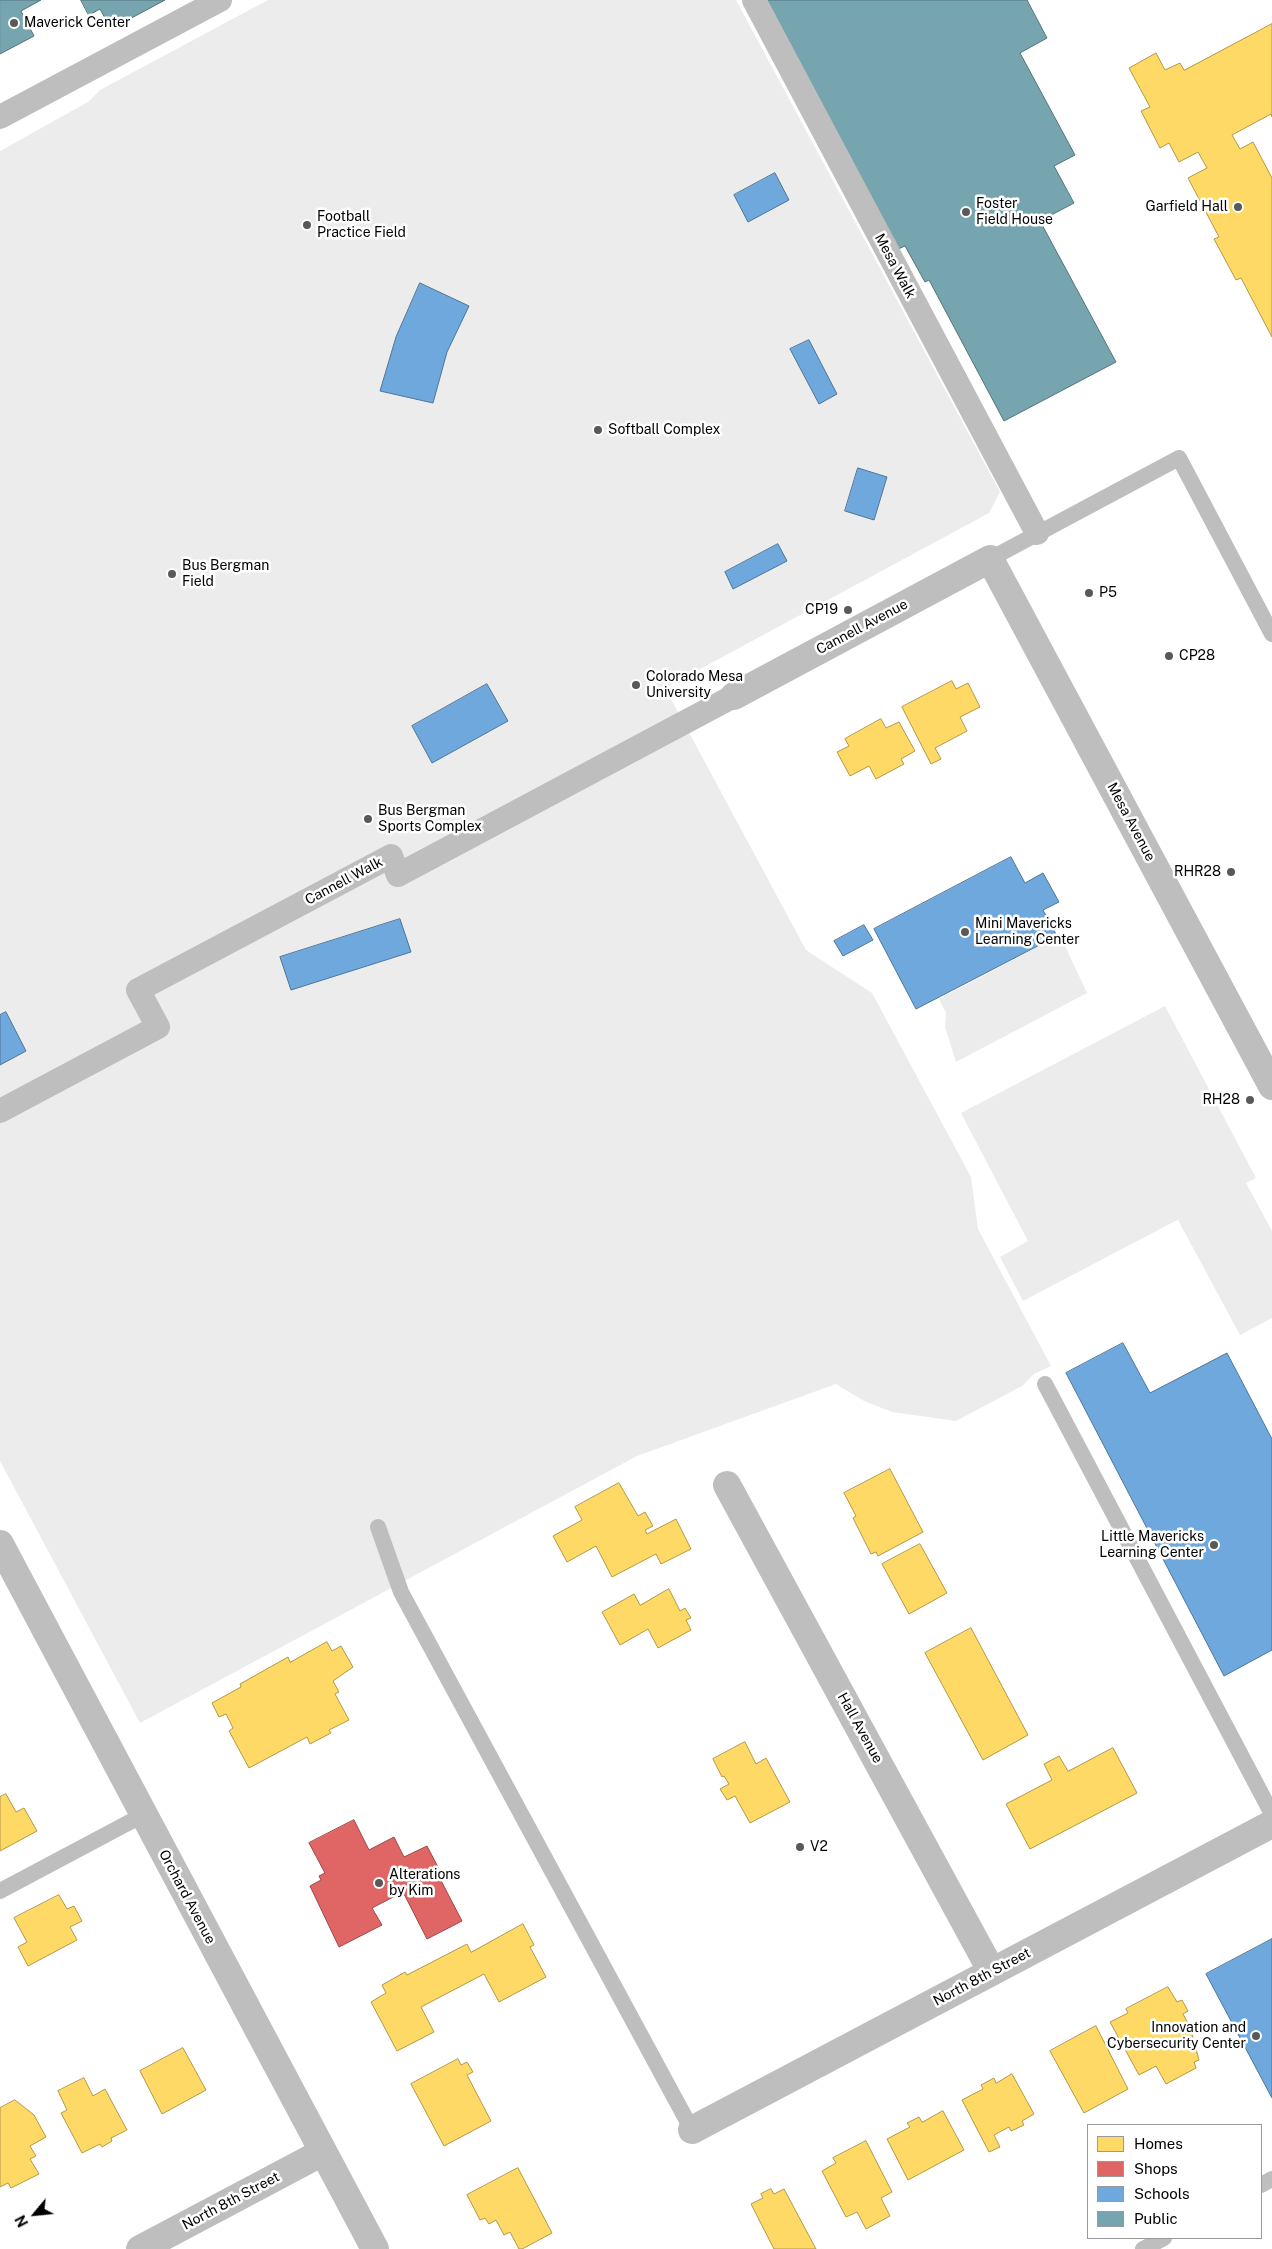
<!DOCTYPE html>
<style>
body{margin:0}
#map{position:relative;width:1272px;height:2249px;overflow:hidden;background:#fff;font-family:"Public Sans",sans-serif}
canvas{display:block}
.legend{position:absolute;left:1087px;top:2124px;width:175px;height:115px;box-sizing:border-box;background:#fff;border:1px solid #999;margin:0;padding:6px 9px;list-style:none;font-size:15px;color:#000}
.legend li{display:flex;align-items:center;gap:10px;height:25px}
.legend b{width:25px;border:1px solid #999}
.north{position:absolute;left:10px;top:2189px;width:50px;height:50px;-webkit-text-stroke:4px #fff;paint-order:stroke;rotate:242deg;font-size:14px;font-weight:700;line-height:20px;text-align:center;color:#000}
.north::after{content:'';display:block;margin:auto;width:18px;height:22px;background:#000;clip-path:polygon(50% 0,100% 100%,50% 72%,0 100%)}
</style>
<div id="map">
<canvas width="1272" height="2249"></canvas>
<ul class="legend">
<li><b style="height:14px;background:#ffd966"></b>Homes</li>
<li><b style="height:14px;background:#e06666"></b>Shops</li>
<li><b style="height:14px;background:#6fa8dc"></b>Schools</li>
<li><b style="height:14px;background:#76a5af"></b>Public</li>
</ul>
<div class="north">N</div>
</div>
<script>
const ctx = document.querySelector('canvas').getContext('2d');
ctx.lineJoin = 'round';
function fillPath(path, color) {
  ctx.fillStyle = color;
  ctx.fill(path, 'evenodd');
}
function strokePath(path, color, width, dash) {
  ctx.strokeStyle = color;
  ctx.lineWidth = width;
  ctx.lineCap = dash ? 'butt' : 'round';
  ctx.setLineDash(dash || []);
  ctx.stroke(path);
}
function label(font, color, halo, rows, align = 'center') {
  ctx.font = font + ' "Public Sans",sans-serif';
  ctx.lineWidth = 5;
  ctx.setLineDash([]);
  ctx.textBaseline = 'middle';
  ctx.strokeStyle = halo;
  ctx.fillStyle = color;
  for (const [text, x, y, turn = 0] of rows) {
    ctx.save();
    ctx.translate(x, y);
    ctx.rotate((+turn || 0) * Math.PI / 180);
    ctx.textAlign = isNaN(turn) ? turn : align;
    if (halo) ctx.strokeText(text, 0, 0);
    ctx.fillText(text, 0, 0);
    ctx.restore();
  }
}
fillPath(new Path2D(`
 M 268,0 L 736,0 L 1000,492 L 989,513 L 665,688 L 806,950 L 872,993 L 971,1177 L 978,1229 L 1051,1366 L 1034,1374 L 1022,1386 L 956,1421 L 892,1412 L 864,1401 L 836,1384 L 637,1456 L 140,1723 L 0,1461 L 0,151 L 88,102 L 100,90 Z
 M 1060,935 L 1087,993 L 956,1062 L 945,1027 L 946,1013 L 939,999 Z
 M 1165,1006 L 1256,1178 L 1246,1183 L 1272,1231 L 1272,1318 L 1240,1335 L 1178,1220 L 1183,1217 L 1023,1301 L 1000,1257 L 1028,1241 L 961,1113 Z`), '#ececec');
const homes = new Path2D(`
 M 1272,24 L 1272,117 L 1271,114 L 1232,135 L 1240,149 L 1253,142 L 1272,178 L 1272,337 L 1241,278 L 1236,280 L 1214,239 L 1219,237 L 1188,178 L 1207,168 L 1198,152 L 1179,162 L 1169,143 L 1160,148 L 1141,111 L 1150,107 L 1129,68 L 1156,53 L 1165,70 L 1180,63 L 1184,70 Z
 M 952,681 L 956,689 L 968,683 L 980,707 L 960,717 L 967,731 L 935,748 L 941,759 L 931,764 L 902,707 Z
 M 881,719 L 886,728 L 899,722 L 915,751 L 901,759 L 904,764 L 876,779 L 869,766 L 850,776 L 837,752 L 849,746 L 845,739 Z
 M 890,1469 L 923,1532 L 878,1556 L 876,1552 L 871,1554 L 853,1518 L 856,1516 L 844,1493 Z
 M 619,1483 L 638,1516 L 645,1512 L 653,1526 L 645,1530 L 647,1534 L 676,1519 L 691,1549 L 661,1564 L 656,1554 L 612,1577 L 596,1546 L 567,1562 L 553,1536 L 582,1520 L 575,1507 Z
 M 920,1544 L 947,1593 L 909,1614 L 882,1564 Z
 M 669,1589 L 680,1611 L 685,1608 L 691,1618 L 686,1620 L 691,1630 L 658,1648 L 648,1629 L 620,1645 L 602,1612 L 634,1594 L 640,1605 Z
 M 971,1628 L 1028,1735 L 983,1760 L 925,1653 Z
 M 327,1642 L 332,1651 L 341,1646 L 353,1667 L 333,1681 L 339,1692 L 335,1694 L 349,1720 L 329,1730 L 331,1733 L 310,1744 L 307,1737 L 249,1768 L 229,1731 L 233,1728 L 226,1714 L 219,1717 L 212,1703 L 241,1687 L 240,1684 L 288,1657 L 290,1662 Z
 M 745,1742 L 756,1764 L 766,1758 L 790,1802 L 750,1823 L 735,1796 L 727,1800 L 720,1789 L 729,1784 L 724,1776 L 722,1777 L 713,1759 Z
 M 1113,1748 L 1137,1793 L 1030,1849 L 1006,1804 L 1052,1780 L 1044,1764 L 1059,1756 L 1068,1771 Z
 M 6,1794 L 16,1812 L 24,1808 L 37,1831 L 0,1851 L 0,1797 Z
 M 59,1895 L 67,1909 L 74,1906 L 82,1921 L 70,1927 L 77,1940 L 28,1966 L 18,1947 L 27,1942 L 14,1918 Z
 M 523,1924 L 534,1945 L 530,1947 L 546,1977 L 499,2002 L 484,1974 L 421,2007 L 434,2032 L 397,2051 L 371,2002 L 386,1993 L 382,1985 L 405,1972 L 407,1975 L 467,1944 L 471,1952 Z
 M 1168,1987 L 1177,2002 L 1182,2000 L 1188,2011 L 1183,2014 L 1190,2027 L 1199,2060 L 1194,2062 L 1196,2068 L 1166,2084 L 1156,2066 L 1139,2075 L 1110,2022 L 1128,2013 L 1126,2009 Z
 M 1096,2026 L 1128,2089 L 1084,2113 L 1050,2051 Z
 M 183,2048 L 206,2090 L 162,2114 L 140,2071 Z
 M 458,2059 L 461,2065 L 467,2062 L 473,2072 L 467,2075 L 491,2121 L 444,2146 L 411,2084 Z
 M 1012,2074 L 1034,2114 L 1022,2121 L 1024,2125 L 1011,2131 L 1009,2127 L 994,2135 L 1000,2147 L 989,2152 L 962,2100 L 983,2089 L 981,2085 L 994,2078 L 996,2083 Z
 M 84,2078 L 93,2096 L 105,2089 L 127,2130 L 111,2138 L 112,2141 L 102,2147 L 100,2144 L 82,2153 L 61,2113 L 67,2110 L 58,2091 Z
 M 15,2100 L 34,2115 L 46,2137 L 30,2146 L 36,2156 L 30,2159 L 39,2174 L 11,2188 L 8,2183 L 0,2187 L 0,2108 Z
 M 943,2111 L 964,2150 L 908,2180 L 887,2139 L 910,2127 L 907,2123 L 919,2117 L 922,2122 Z
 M 866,2141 L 892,2192 L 881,2198 L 890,2216 L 866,2229 L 857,2212 L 846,2217 L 822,2171 L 836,2163 L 833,2158 Z
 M 518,2168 L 552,2233 L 522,2249 L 519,2249 L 510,2232 L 504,2235 L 496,2220 L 489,2224 L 485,2218 L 480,2220 L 467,2195 Z
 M 771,2189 L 774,2194 L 784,2189 L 816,2249 L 774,2249 L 751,2204 L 763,2198 L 761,2194 Z`);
fillPath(homes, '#ffd966');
strokePath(homes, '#b29847', 1);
const shops = new Path2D(`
 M 354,1820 L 369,1850 L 394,1837 L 404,1857 L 427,1846 L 439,1869 L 436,1871 L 462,1921 L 427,1939 L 403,1892 L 372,1908 L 382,1925 L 339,1947 L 310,1886 L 321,1880 L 319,1876 L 325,1873 L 309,1843 Z`);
fillPath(shops, '#e06666');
strokePath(shops, '#9d4747', 1);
const schools = new Path2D(`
 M 775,173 L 789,200 L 748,222 L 734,195 Z
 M 420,283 L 469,306 L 447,352 L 433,403 L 380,391 L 396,337 Z
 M 809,340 L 837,394 L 819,404 L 790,349 Z
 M 858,468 L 887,477 L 874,520 L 845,511 Z
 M 778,544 L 787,561 L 733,589 L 725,572 Z
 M 487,684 L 508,721 L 432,763 L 412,726 Z
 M 1011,857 L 1025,883 L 1043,873 L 1059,902 L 1043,910 L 1057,936 L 916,1009 L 874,929 Z
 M 400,919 L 411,952 L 291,990 L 280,957 Z
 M 864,925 L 873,940 L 843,956 L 834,941 Z
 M 6,1012 L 26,1051 L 0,1065 L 0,1015 Z
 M 1123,1343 L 1150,1393 L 1227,1353 L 1272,1439 L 1272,1650 L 1224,1676 L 1066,1373 Z
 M 1272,1939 L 1272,2098 L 1206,1974 Z`);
fillPath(schools, '#6fa8dc');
strokePath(schools, '#4e769a', 1);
const public = new Path2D(`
 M 0,0 L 41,0 L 21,11 L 34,36 L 0,54 Z
 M 81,0 L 165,0 L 111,29 L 100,9 L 89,15 Z
 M 763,0 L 1027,0 L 1047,38 L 1020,53 L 1075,155 L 1054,166 L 1074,203 L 1040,221 L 1116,362 L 1004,421 L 929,280 L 925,282 L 905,246 L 896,250 Z`);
fillPath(public, '#76a5af');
strokePath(public, '#53747a', 1);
strokePath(new Path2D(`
 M 990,559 L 1179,458 L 1272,634
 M 1045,1384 L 1272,1814
 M 378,1527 L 401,1592 L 692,2130
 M 0,1891 L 143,1815
 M 1261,2185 L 1272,2179
 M 1143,2249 L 1164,2238`), '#bebebe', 16);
strokePath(new Path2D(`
 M 754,0 L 1037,533
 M 0,117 L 220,0
 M 0,1111 L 158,1027 L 138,990 L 391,856 L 398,875 L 734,696`), '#bebebe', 24);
strokePath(new Path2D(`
 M 734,696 L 990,559 L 1272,1086
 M 727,1485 L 992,1972
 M 692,2130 L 1272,1824
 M 140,2249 L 323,2152`), '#bebebe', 28);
strokePath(new Path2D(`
 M 0,1544 L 375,2249`), '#bebebe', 28);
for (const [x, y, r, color] of [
 [14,23,5,"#595959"],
 [1238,207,5,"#595959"],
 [966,212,5,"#595959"],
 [307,225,5,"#595959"],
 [598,430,5,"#595959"],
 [172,574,5,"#595959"],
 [1089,593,5,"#595959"],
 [848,610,5,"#595959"],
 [1169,656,5,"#595959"],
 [636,685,5,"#595959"],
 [368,819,5,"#595959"],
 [1231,872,5,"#595959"],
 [965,932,5,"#595959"],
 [1250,1100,5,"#595959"],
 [1214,1545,5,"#595959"],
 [800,1847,5,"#595959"],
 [379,1883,5,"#595959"],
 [1256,2036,5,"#595959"]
]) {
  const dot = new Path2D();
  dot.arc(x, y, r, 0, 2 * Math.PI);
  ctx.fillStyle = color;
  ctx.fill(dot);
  strokePath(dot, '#fff', 2);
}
label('14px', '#000', '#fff', [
 ["Maverick Center",24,23],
 ["Foster",976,204],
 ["Field House",976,220],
 ["Garfield Hall",1228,207,"right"],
 ["Football",317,217],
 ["Practice Field",317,233],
 ["Softball Complex",608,430],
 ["Bus Bergman",182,566],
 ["Field",182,582],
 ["P5",1099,593],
 ["CP19",838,610,"right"],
 ["CP28",1179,656],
 ["Colorado Mesa",646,677],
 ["University",646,693],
 ["Bus Bergman",378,811],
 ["Sports Complex",378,827],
 ["RHR28",1221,872,"right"],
 ["Mini Mavericks",975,924],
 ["Learning Center",975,940],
 ["RH28",1240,1100,"right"],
 ["Little Mavericks",1204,1537,"right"],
 ["Learning Center",1204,1553,"right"],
 ["V2",810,1847],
 ["Alterations",389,1875],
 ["by Kim",389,1891],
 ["Innovation and",1246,2028,"right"],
 ["Cybersecurity Center",1246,2044,"right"]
], 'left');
label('14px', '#000', '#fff', [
 ["Mesa Walk",895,266,62],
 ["Cannell Avenue",862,627,-28],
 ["Mesa Avenue",1131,822,62],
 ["Cannell Walk",344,881,-28],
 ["Hall Avenue",860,1728,61],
 ["Orchard Avenue",187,1897,62],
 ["North 8th Street",982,1977,-28],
 ["North 8th Street",231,2201,-28]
]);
</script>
